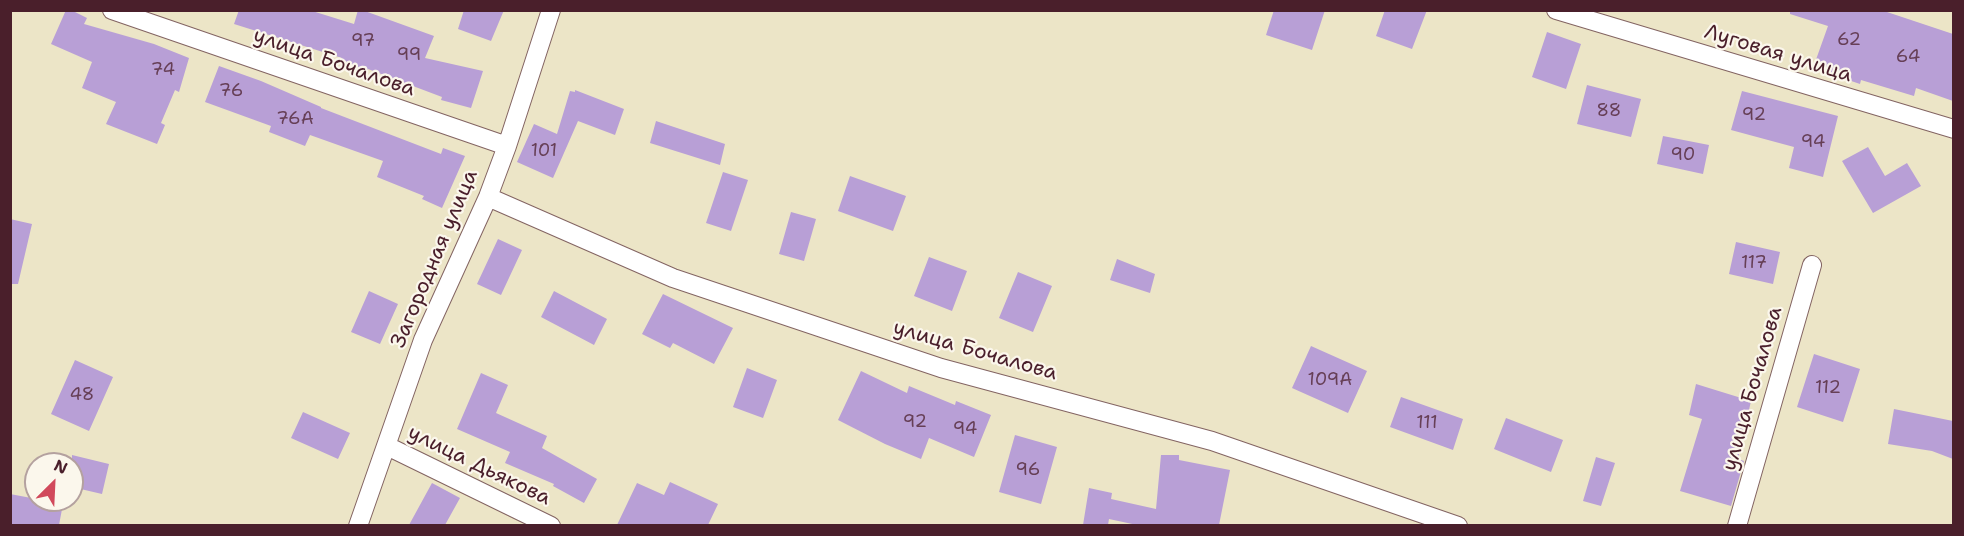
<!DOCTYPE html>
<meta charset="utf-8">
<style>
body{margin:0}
#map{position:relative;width:1964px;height:536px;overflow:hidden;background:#ece5c7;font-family:"Shantell Sans",sans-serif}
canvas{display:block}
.frame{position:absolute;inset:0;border:12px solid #4a1f2b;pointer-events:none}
.north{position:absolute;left:24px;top:452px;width:60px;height:60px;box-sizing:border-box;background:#fbf7ec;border:2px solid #b4a19f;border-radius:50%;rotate:24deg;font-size:16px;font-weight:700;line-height:24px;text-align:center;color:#4a1f2b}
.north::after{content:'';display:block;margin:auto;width:21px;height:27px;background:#d1495b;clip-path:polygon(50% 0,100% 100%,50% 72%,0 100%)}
</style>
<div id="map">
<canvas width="1964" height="536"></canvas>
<div class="frame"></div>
<div class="north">N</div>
</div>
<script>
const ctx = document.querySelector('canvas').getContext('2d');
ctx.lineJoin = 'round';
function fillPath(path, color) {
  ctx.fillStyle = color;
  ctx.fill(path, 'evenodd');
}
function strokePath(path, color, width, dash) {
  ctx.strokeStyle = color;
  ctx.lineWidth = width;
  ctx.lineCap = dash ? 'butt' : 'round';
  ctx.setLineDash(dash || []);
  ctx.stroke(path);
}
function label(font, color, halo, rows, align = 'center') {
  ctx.font = font + ' "Shantell Sans",sans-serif';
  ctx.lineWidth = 4.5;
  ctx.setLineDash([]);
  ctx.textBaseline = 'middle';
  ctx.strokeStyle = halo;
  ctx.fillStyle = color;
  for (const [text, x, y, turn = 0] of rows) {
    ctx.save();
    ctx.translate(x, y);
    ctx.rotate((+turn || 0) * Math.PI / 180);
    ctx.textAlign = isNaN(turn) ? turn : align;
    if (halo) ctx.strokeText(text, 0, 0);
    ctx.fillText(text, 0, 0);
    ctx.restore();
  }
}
fillPath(new Path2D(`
 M 66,10 L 71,10 L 87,18 L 84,24 L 154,44 L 189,58 L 179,92 L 175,90 L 161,123 L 165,125 L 157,144 L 106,124 L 116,102 L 82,88 L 92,62 L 51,44 Z
 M 239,10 L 309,10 L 354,24 L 358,10 L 362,10 L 434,36 L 425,58 L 483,71 L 471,108 L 441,100 L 442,97 L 368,69 L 367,73 L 341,64 L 342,58 L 234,24 Z
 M 464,10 L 504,10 L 491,41 L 458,29 Z
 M 1274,10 L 1325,10 L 1312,50 L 1266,35 Z
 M 1385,10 L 1427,10 L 1412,49 L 1376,36 Z
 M 1790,10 L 1881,10 L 1953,34 L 1953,101 L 1916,88 L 1914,96 L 1861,80 L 1860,84 L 1813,68 L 1828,26 L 1790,14 Z
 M 1547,32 L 1581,44 L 1566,89 L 1532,77 Z
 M 219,66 L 261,81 L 321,107 L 321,108 L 441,154 L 443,148 L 465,156 L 442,208 L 422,199 L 424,196 L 377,177 L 383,161 L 310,135 L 305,146 L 269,132 L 271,126 L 205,102 Z
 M 1587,85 L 1641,99 L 1631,137 L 1577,124 Z
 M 575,90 L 624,109 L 615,135 L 578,121 L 553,178 L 517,162 L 534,124 L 557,134 L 570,91 L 575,92 Z
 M 1742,91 L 1838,116 L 1823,177 L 1789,168 L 1794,147 L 1731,130 Z
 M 656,121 L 725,144 L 720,165 L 650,143 Z
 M 1663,136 L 1709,145 L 1703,174 L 1657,164 Z
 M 1868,147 L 1885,176 L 1907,163 L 1921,186 L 1873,213 L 1842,161 Z
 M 723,172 L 748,180 L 731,231 L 706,223 Z
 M 850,176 L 906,196 L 893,231 L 838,211 Z
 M 791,212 L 816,219 L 804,261 L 779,254 Z
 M 10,219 L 32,224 L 18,284 L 10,284 Z
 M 498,239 L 522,250 L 501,295 L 477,284 Z
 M 1736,242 L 1780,252 L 1773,284 L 1729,274 Z
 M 929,257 L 967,271 L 952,311 L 914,296 Z
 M 1117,259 L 1155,274 L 1150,293 L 1110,280 Z
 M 1018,272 L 1052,286 L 1033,332 L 999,318 Z
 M 369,291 L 398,304 L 380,344 L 351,332 Z
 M 554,291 L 607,319 L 594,345 L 541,317 Z
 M 663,294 L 733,328 L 714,364 L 673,343 L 670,348 L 642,334 Z
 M 1311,346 L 1367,371 L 1348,413 L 1292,388 Z
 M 1814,354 L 1860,369 L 1843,422 L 1797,407 Z
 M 75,360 L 113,377 L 89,431 L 51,414 Z
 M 747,368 L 777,380 L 763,418 L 733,407 Z
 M 861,371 L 907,393 L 909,386 L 955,405 L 956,401 L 991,415 L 974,457 L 929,438 L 921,459 L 885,444 L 838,420 Z
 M 481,373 L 508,385 L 496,413 L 547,436 L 542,448 L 597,479 L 584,503 L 553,486 L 554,484 L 505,463 L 510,452 L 457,429 Z
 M 1696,384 L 1751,401 L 1738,459 L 1744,461 L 1731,506 L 1680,491 L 1702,419 L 1689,415 Z
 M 1401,397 L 1463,419 L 1453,450 L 1390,427 Z
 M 1894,409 L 1953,421 L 1953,459 L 1932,451 L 1888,444 Z
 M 303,412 L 350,433 L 338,459 L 291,438 Z
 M 1506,418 L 1563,440 L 1551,472 L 1494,449 Z
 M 1015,435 L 1057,447 L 1041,504 L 999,492 Z
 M 72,455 L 109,464 L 102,494 L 72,487 Z
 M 1161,455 L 1179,455 L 1179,460 L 1230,470 L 1219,525 L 1137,525 L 1109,519 L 1108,525 L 1083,525 L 1089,488 L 1112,493 L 1111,499 L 1156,509 Z
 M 1596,457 L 1615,463 L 1601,506 L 1583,501 Z
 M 670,482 L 718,504 L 708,525 L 617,525 L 637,483 L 664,495 Z
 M 432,483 L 460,498 L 445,525 L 409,525 Z
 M 10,494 L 63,504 L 59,525 L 10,525 Z`), '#b89fd6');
const street = new Path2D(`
 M 112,10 L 507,146
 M 1556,10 L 1954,129
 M 488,197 L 673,278 L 941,368 L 1212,441 L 1458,526
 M 387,446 L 551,526
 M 358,526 L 423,340 L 488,197 L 507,146 L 551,10
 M 1737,526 L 1812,265`);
strokePath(street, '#836462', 20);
strokePath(street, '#fff', 18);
label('18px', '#663f56', null, [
 ["62",1849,40],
 ["97",363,41],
 ["99",409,55],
 ["64",1908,57],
 ["74",163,70],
 ["76",231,91],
 ["88",1609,111],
 ["92",1754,115],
 ["76А",295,119],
 ["94",1813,142],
 ["101",544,151],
 ["90",1683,155],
 ["117",1754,263],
 ["109А",1330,380],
 ["112",1828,388],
 ["48",82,395],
 ["92",915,422],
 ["111",1427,423],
 ["94",965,429],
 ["96",1028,470]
]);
label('21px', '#4a1f2b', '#fbf7ec', [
 ["Луговая улица",1778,54,17],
 ["улица Бочалова",334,63,19],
 ["Загородная улица",435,259,-67],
 ["улица Бочалова",975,351,16],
 ["улица Бочалова",1753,389,-74],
 ["улица Дьякова",479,466,26]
]);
</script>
